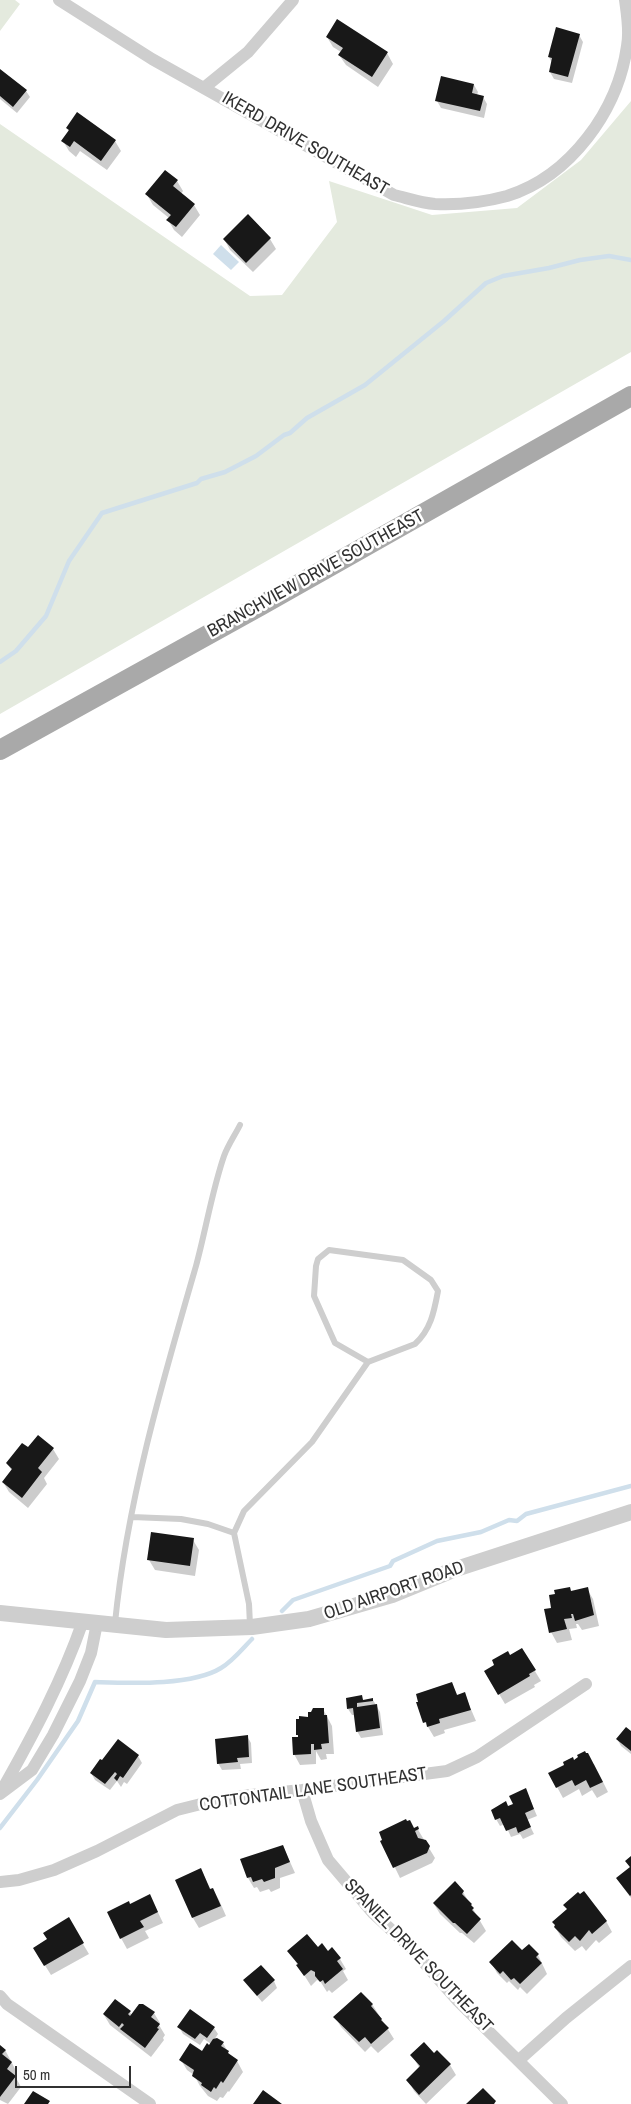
<!DOCTYPE html>
<style>
body{margin:0}
#map{position:relative;width:631px;height:2104px;overflow:hidden;background:#fff;font-family:"Archivo Narrow",sans-serif}
canvas{display:block}
.scale{position:absolute;left:15px;top:2066px;width:116px;height:22px;box-sizing:border-box;border:2px solid #313131;border-top:0;padding-left:6px;font-size:15px;line-height:18px;white-space:nowrap;color:#313131;-webkit-text-stroke:4px #fff;paint-order:stroke}
</style>
<div id="map">
<canvas width="631" height="2104"></canvas>
<div class="scale">50 m</div>
</div>
<script>
const ctx = document.querySelector('canvas').getContext('2d');
ctx.lineJoin = 'round';
function fillPath(path, color) {
  ctx.fillStyle = color;
  ctx.fill(path, 'evenodd');
}
function strokePath(path, color, width, dash) {
  ctx.strokeStyle = color;
  ctx.lineWidth = width;
  ctx.lineCap = dash ? 'butt' : 'round';
  ctx.setLineDash(dash || []);
  ctx.stroke(path);
}
function label(font, color, halo, rows, align = 'center') {
  ctx.font = font + ' "Archivo Narrow",sans-serif';
  ctx.lineWidth = 5;
  ctx.setLineDash([]);
  ctx.textBaseline = 'middle';
  ctx.strokeStyle = halo;
  ctx.fillStyle = color;
  for (const [text, x, y, turn = 0] of rows) {
    ctx.save();
    ctx.translate(x, y);
    ctx.rotate((+turn || 0) * Math.PI / 180);
    ctx.textAlign = isNaN(turn) ? turn : align;
    if (halo) ctx.strokeText(text, 0, 0);
    ctx.fillText(text, 0, 0);
    ctx.restore();
  }
}
fillPath(new Path2D(`
 M 0,0 L 15,0 L 20,4 L 0,31 Z
 M 631,101 L 631,352 L 0,714 L 0,124 L 250,296 L 282,295 L 337,222 L 329,181 L 432,215 L 517,208 L 581,160 Z`), '#e4eade');
fillPath(new Path2D(`
 M 221,245 L 239,262 L 231,270 L 213,254 Z`), '#cfdfeb');
fillPath(new Path2D(`
 M 338,21 L 387,53 L 393,64 L 378,87 L 346,65 L 339,55 L 341,52 L 333,47 L 327,37 Z
 M 579,35 L 583,42 L 572,83 L 554,79 L 550,72 L 552,63 L 549,57 Z
 M 0,70 L 26,91 L 30,97 L 17,113 L 0,99 Z
 M 474,85 L 478,92 L 477,95 L 483,97 L 487,104 L 484,118 L 441,108 L 437,101 Z
 M 67,128 L 115,141 L 121,151 L 107,170 L 80,151 L 76,157 L 69,151 L 63,141 L 69,132 Z
 M 166,172 L 177,181 L 183,191 L 181,194 L 194,205 L 200,215 L 182,237 L 174,230 L 168,220 L 169,218 L 153,205 L 147,195 Z
 M 248,216 L 270,239 L 276,249 L 253,272 L 230,250 L 224,239 Z
 M 28,1449 L 53,1449 L 59,1459 L 44,1478 L 47,1484 L 28,1508 L 9,1492 L 3,1482 L 12,1471 L 7,1463 Z
 M 193,1540 L 199,1550 L 195,1576 L 155,1570 L 149,1560 Z
 M 587,1589 L 593,1599 L 599,1626 L 582,1630 L 578,1624 L 576,1624 L 577,1628 L 569,1629 L 572,1640 L 557,1643 L 551,1632 L 557,1595 Z
 M 522,1650 L 541,1681 L 534,1685 L 535,1687 L 505,1704 L 486,1672 Z
 M 451,1683 L 458,1696 L 464,1693 L 476,1721 L 444,1730 L 445,1733 L 434,1737 L 425,1722 Z
 M 361,1697 L 364,1701 L 373,1700 L 380,1712 L 383,1735 L 361,1738 L 357,1731 L 355,1715 L 352,1715 L 348,1709 Z
 M 323,1709 L 332,1726 L 334,1754 L 326,1754 L 327,1759 L 321,1760 L 316,1751 L 316,1764 L 300,1765 L 294,1754 L 299,1738 L 297,1734 L 309,1718 Z
 M 631,1732 L 631,1754 L 621,1746 L 617,1739 Z
 M 247,1736 L 251,1743 L 252,1763 L 240,1764 L 241,1769 L 222,1770 L 218,1763 Z
 M 118,1741 L 138,1756 L 142,1763 L 127,1784 L 124,1782 L 121,1787 L 117,1781 L 110,1790 L 95,1780 L 91,1773 L 103,1762 Z
 M 574,1761 L 594,1764 L 608,1792 L 597,1798 L 592,1790 L 582,1796 L 579,1789 L 563,1798 L 557,1787 Z
 M 529,1797 L 537,1816 L 527,1820 L 534,1834 L 523,1839 L 520,1834 L 511,1837 L 505,1824 L 500,1826 L 496,1819 L 508,1807 Z
 M 417,1828 L 435,1858 L 432,1863 L 400,1878 L 382,1841 Z
 M 283,1846 L 295,1873 L 280,1878 L 280,1888 L 271,1892 L 269,1889 L 260,1892 L 257,1887 L 254,1888 L 248,1878 Z
 M 631,1858 L 631,1898 L 617,1879 L 630,1868 L 627,1862 Z
 M 201,1870 L 211,1890 L 213,1890 L 219,1900 L 226,1916 L 199,1928 L 193,1918 Z
 M 463,1892 L 486,1931 L 474,1943 L 462,1933 L 460,1933 L 440,1914 L 434,1904 Z
 M 130,1905 L 155,1906 L 163,1923 L 145,1931 L 149,1938 L 127,1949 L 121,1938 Z
 M 68,1919 L 89,1954 L 51,1975 L 41,1959 L 49,1940 Z
 M 606,1921 L 612,1932 L 599,1943 L 596,1940 L 586,1951 L 582,1946 L 575,1951 L 561,1937 L 555,1927 Z
 M 529,1945 L 538,1955 L 547,1974 L 527,1994 L 520,1987 L 518,1990 L 509,1981 L 507,1983 L 497,1973 L 491,1962 L 522,1952 Z
 M 318,1949 L 340,1959 L 346,1969 L 343,1971 L 348,1980 L 332,1993 L 329,1990 L 327,1992 L 320,1981 L 317,1980 L 311,1986 L 289,1951 Z
 M 245,1981 L 274,1981 L 277,1988 L 262,2002 Z
 M 372,2004 L 394,2039 L 378,2053 L 371,2046 L 365,2052 L 341,2027 L 335,2017 Z
 M 130,2012 L 132,2016 L 154,2013 L 160,2023 L 159,2025 L 165,2035 L 163,2038 L 164,2040 L 151,2057 L 110,2025 L 104,2015 Z
 M 179,2027 L 214,2028 L 218,2034 L 214,2040 L 223,2043 L 230,2056 L 236,2059 L 243,2072 L 229,2092 L 228,2091 L 223,2098 L 220,2097 L 217,2101 L 208,2096 L 200,2086 L 194,2075 L 187,2070 L 181,2060 L 203,2053 L 211,2044 L 204,2039 L 200,2045 L 183,2034 Z
 M 0,2047 L 5,2050 L 11,2061 L 17,2073 L 15,2076 L 21,2087 L 8,2104 L 0,2100 Z
 M 434,2054 L 450,2065 L 456,2075 L 426,2104 L 414,2091 L 408,2080 L 420,2069 L 412,2055 Z`), '#0003');
strokePath(new Path2D(`
 M 0,662 L 16,651 L 46,616 L 69,561 L 102,513 L 197,483 L 201,479 L 225,472 L 256,456 L 284,435 L 290,433 L 307,418 L 365,385 L 444,321 L 486,283 L 503,276 L 549,268 L 580,260 L 609,256 L 631,260
 M 282,1611 L 293,1600 L 390,1566 L 393,1561 L 437,1541 L 481,1532 L 509,1520 L 517,1521 L 526,1514 L 631,1486
 M 0,1828 L 37,1780 L 78,1721 L 95,1682 C 129,1683 192,1686 221,1668 C 233,1661 243,1648 252,1639`), '#cfdfeb', 4.5);
fillPath(new Path2D(`
 M 337,19 L 388,52 L 372,77 L 338,55 L 343,48 L 326,37 Z
 M 556,27 L 580,34 L 568,77 L 549,72 L 552,58 L 548,57 Z
 M 0,69 L 27,90 L 13,107 L 0,96 Z
 M 441,76 L 474,84 L 472,93 L 484,96 L 480,111 L 435,101 Z
 M 77,112 L 116,140 L 101,161 L 74,141 L 70,147 L 61,141 L 69,130 L 66,128 Z
 M 165,170 L 178,180 L 173,186 L 195,204 L 176,227 L 166,220 L 171,215 L 145,194 Z
 M 248,214 L 271,238 L 246,263 L 223,239 Z
 M 38,1435 L 54,1448 L 38,1468 L 42,1472 L 22,1498 L 2,1482 L 12,1469 L 6,1463 L 22,1443 L 28,1447 Z
 M 151,1532 L 194,1538 L 190,1566 L 147,1560 Z
 M 570,1587 L 571,1591 L 588,1587 L 594,1615 L 575,1621 L 573,1614 L 571,1614 L 572,1618 L 564,1619 L 567,1629 L 549,1633 L 544,1609 L 551,1608 L 549,1595 L 555,1594 L 554,1590 Z
 M 522,1648 L 536,1670 L 529,1674 L 530,1676 L 498,1695 L 484,1671 L 494,1665 L 492,1660 L 508,1651 L 510,1655 Z
 M 452,1682 L 457,1695 L 465,1692 L 471,1710 L 439,1719 L 440,1723 L 427,1727 L 426,1722 L 423,1723 L 416,1702 L 418,1702 L 416,1694 Z
 M 362,1695 L 363,1700 L 373,1698 L 373,1701 L 357,1703 L 357,1707 L 377,1704 L 380,1728 L 356,1732 L 353,1708 L 347,1709 L 346,1698 Z
 M 313,1708 L 324,1708 L 324,1715 L 327,1715 L 329,1743 L 321,1744 L 322,1749 L 314,1750 L 314,1744 L 311,1744 L 311,1754 L 293,1755 L 292,1737 L 298,1737 L 298,1735 L 296,1735 L 296,1719 L 299,1719 L 299,1716 L 308,1717 L 308,1712 L 311,1712 Z
 M 626,1727 L 631,1731 L 631,1751 L 616,1739 Z
 M 248,1735 L 249,1757 L 237,1758 L 238,1762 L 217,1764 L 215,1739 Z
 M 118,1739 L 139,1755 L 123,1778 L 120,1776 L 117,1781 L 114,1778 L 117,1774 L 115,1772 L 105,1784 L 90,1773 L 100,1759 L 102,1760 Z
 M 585,1751 L 586,1753 L 588,1753 L 603,1782 L 590,1788 L 586,1780 L 575,1786 L 572,1780 L 556,1788 L 548,1773 L 564,1765 L 563,1762 L 573,1757 L 574,1760 L 578,1757 L 577,1755 Z
 M 526,1788 L 534,1809 L 525,1813 L 531,1827 L 518,1833 L 516,1827 L 506,1831 L 500,1818 L 495,1820 L 491,1810 L 506,1801 L 508,1806 L 513,1804 L 509,1796 Z
 M 406,1819 L 407,1821 L 410,1820 L 414,1828 L 418,1826 L 419,1829 L 415,1831 L 418,1838 L 426,1840 L 430,1846 L 427,1853 L 393,1868 L 380,1841 L 382,1840 L 379,1832 Z
 M 283,1845 L 290,1862 L 275,1868 L 275,1878 L 264,1882 L 262,1879 L 253,1882 L 251,1877 L 247,1878 L 240,1859 Z
 M 631,1856 L 631,1895 L 630,1896 L 616,1878 L 630,1867 L 625,1861 Z
 M 201,1868 L 210,1889 L 213,1888 L 221,1906 L 192,1918 L 175,1880 Z
 M 455,1881 L 464,1891 L 462,1894 L 472,1904 L 471,1905 L 474,1908 L 472,1910 L 481,1919 L 467,1934 L 455,1923 L 453,1923 L 433,1903 Z
 M 584,1891 L 607,1921 L 592,1934 L 589,1930 L 580,1941 L 575,1936 L 569,1942 L 554,1927 L 555,1925 L 552,1922 L 567,1909 L 563,1905 L 578,1892 L 580,1894 Z
 M 150,1894 L 158,1912 L 140,1921 L 144,1927 L 120,1939 L 107,1912 L 129,1901 L 130,1904 Z
 M 69,1917 L 84,1943 L 44,1966 L 33,1948 L 47,1939 L 43,1933 Z
 M 307,1934 L 318,1947 L 322,1943 L 328,1951 L 332,1947 L 341,1958 L 337,1961 L 343,1969 L 325,1984 L 323,1980 L 320,1982 L 315,1976 L 315,1972 L 311,1970 L 304,1976 L 296,1965 L 298,1964 L 287,1951 Z
 M 512,1940 L 522,1950 L 529,1944 L 539,1954 L 536,1957 L 542,1963 L 520,1984 L 514,1978 L 511,1980 L 503,1971 L 500,1974 L 489,1962 Z
 M 261,1965 L 275,1980 L 257,1996 L 243,1980 Z
 M 361,1992 L 373,2004 L 371,2006 L 382,2019 L 381,2020 L 389,2028 L 371,2044 L 365,2037 L 359,2042 L 333,2017 Z
 M 115,1999 L 131,2011 L 128,2014 L 130,2016 L 139,2004 L 143,2004 L 155,2012 L 151,2017 L 160,2024 L 157,2028 L 159,2029 L 145,2048 L 120,2029 L 124,2025 L 122,2023 L 119,2027 L 103,2014 Z
 M 190,2009 L 215,2027 L 207,2038 L 200,2033 L 195,2039 L 177,2027 Z
 M 217,2038 L 224,2042 L 221,2046 L 229,2051 L 228,2053 L 238,2060 L 223,2083 L 221,2081 L 216,2089 L 214,2087 L 211,2092 L 201,2085 L 202,2083 L 192,2076 L 194,2070 L 179,2060 L 190,2043 L 202,2051 L 207,2043 L 209,2045 L 213,2039 Z
 M 424,2042 L 434,2053 L 437,2050 L 451,2064 L 419,2095 L 406,2080 L 420,2066 L 410,2055 Z
 M 0,2045 L 6,2050 L 2,2054 L 12,2062 L 7,2069 L 16,2076 L 0,2097 Z
 M 483,2088 L 496,2101 L 494,2104 L 466,2104 Z
 M 263,2090 L 282,2104 L 253,2104 Z
 M 33,2091 L 50,2101 L 48,2104 L 24,2104 Z`), '#181818');
strokePath(new Path2D(`
 M 132,1517 L 181,1519 L 208,1524 L 234,1533
 M 115,1623 C 127,1502 162,1383 196,1266 C 206,1229 212,1191 224,1156 C 228,1145 235,1135 240,1125
 M 250,1625 L 249,1604 L 234,1533 L 244,1511 L 312,1442 L 368,1362 L 415,1344 C 431,1329 434,1312 438,1291 L 431,1280 L 403,1260 L 329,1250 L 318,1259 L 316,1266 L 314,1296 L 335,1343 L 368,1362`), '#cecece', 6);
strokePath(new Path2D(`
 M 59,0 L 152,59 L 394,195 C 407,198 421,203 435,204 C 458,205 485,202 507,196 C 571,176 618,110 627,46 C 630,31 627,15 625,0
 M 205,87 L 248,52 L 293,0
 M 2,1790 C 33,1735 62,1681 83,1621
 M 302,1790 L 311,1821 L 328,1860 L 373,1913 L 412,1949 L 458,2001 L 562,2104
 M 0,1794 L 32,1770 L 53,1735 L 80,1681 L 91,1653 L 97,1623
 M 0,1882 L 19,1880 L 54,1870 L 97,1851 L 177,1810 L 209,1802 L 250,1795 L 302,1790 L 447,1771 L 477,1757 L 586,1684
 M 0,1996 L 7,2004 L 150,2104
 M 519,2060 L 566,2018 L 631,1966`), '#cecece', 12);
strokePath(new Path2D(`
 M 0,1613 L 166,1630 L 252,1627 L 309,1619 L 392,1595 L 453,1570 L 631,1512`), '#cecece', 16);
strokePath(new Path2D(`
 M 0,750 L 260,606 L 631,396`), '#a9a9a9', 20);
label('18px', '#313131', '#fff', [
 ["IKERD DRIVE SOUTHEAST",305,144,30],
 ["BRANCHVIEW DRIVE SOUTHEAST",316,574,-29],
 ["OLD AIRPORT ROAD",394,1591,-19],
 ["COTTONTAIL LANE SOUTHEAST",313,1790,-8],
 ["SPANIEL DRIVE SOUTHEAST",418,1956,46]
]);
</script>
